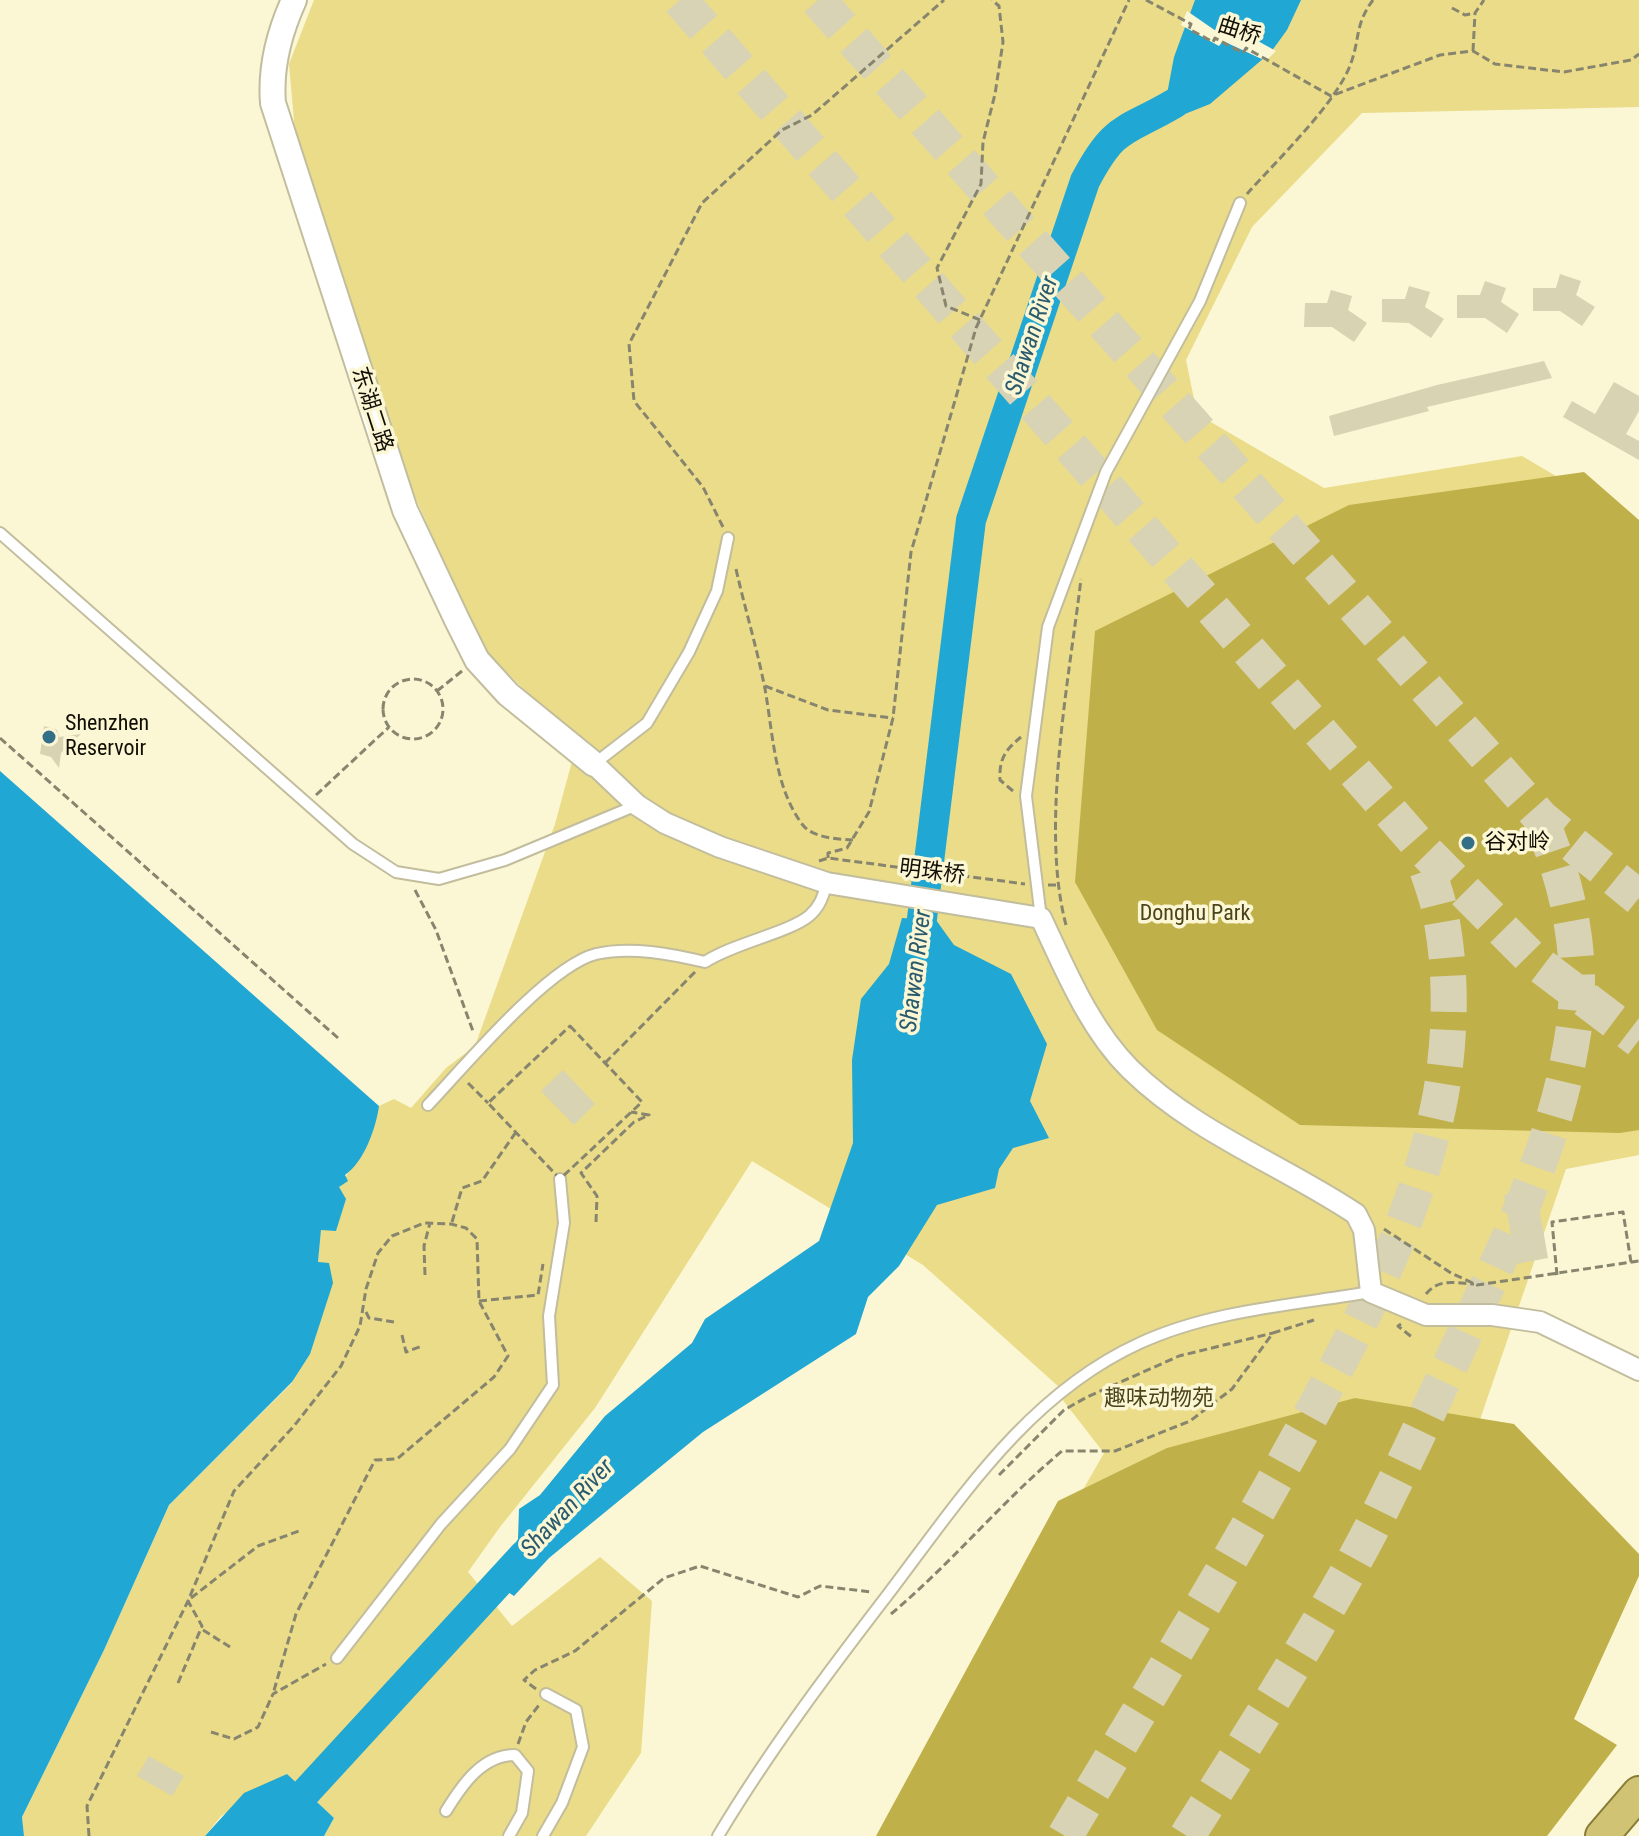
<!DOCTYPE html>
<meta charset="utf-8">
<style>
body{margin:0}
canvas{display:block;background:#fbf6d4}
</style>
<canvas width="1639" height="1836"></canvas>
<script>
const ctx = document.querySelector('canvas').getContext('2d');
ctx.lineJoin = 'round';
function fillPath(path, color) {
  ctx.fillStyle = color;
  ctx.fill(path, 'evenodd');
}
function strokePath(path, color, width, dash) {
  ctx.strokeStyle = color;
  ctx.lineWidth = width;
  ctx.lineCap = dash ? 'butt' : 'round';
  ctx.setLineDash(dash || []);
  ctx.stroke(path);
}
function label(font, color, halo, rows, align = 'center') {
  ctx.font = font + ' "Roboto Condensed","Noto Sans SC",sans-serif';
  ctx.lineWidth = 7;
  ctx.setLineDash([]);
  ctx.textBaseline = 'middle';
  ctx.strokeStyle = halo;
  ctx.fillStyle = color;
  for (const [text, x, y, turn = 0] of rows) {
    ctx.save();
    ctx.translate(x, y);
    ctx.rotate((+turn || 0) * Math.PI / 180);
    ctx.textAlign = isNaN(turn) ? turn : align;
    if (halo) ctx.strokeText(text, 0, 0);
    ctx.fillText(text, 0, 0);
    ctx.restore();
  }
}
fillPath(new Path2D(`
 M 314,0 L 1639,0 L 1639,107 L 1362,113 L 1252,227 L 1186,360 L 1197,414 L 1324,488 L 1522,456 L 1639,525 L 1639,1155 L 1566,1169 L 1474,1437 L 885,1836 L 1104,1453 L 1062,1399 L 1068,1395 L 923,1265 L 752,1161 L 595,1408 L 500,1527 L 468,1572 L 512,1626 L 600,1557 L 652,1601 L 641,1753 L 586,1836 L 324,1836 L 334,1818 L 287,1774 L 221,1816 L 205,1836 L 24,1836 L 22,1817 L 104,1650 L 169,1505 L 292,1383 L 318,1262 L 321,1229 L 336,1231 L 339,1187 L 368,1142 L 379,1106 L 394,1099 L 411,1108 L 446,1068 L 475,1046 L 555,824 L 577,743 L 490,655 L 474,628 L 411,488 L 295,132 L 289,64 Z`), '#eadc88');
fillPath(new Path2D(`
 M 1584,472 L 1639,520 L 1639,1130 L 1620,1133 L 1300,1125 L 1157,1030 L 1075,882 L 1095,631 L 1349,505 Z
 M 1355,1398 L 1514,1424 L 1639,1554 L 1639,1576 L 1574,1719 L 1617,1745 L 1547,1836 L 876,1836 L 1058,1501 L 1167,1448 Z`), '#c0b04a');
fillPath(new Path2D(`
 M 1195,0 L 1301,0 L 1287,30 L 1271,52 L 1210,104 L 1132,135 L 1143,107 L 1167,94 L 1174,57 Z
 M 0,771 L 379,1106 C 376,1128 364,1162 345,1175 L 348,1181 L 339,1187 L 346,1199 L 336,1231 L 321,1230 L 318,1262 L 329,1263 L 333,1283 L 310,1354 L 292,1382 L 169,1505 L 104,1650 L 22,1817 L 24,1836 L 0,1836 Z
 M 902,918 L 936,920 L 954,945 L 1011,974 L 1047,1044 L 1030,1101 L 1049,1138 L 1013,1148 L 999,1169 L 995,1188 L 937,1205 L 899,1266 L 868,1297 L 856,1334 L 703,1432 L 549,1558 L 514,1596 L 491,1581 L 518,1539 L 519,1509 L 540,1495 L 605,1416 L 692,1343 L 705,1319 L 819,1241 L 853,1143 L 852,1060 L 861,999 L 889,964 Z
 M 287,1774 L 334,1818 L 324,1836 L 205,1836 L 244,1793 Z`), '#20a7d3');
fillPath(new Path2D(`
 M 1187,11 L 1216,31 L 1219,26 L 1244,39 L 1247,35 L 1276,51 L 1266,61 L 1223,41 L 1219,46 L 1181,25 Z`), '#fbf6d4');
strokePath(new Path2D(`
 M 917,959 L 971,520 L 1085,181 C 1115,124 1124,133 1175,103
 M 306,1792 L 524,1555`), '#20a7d3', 30);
fillPath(new Path2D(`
 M 1560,274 L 1581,281 L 1576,295 L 1595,307 L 1582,326 L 1560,311 L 1533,311 L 1533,288 L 1556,288 Z
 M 1485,281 L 1506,288 L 1501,302 L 1519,314 L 1507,333 L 1485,318 L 1457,318 L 1457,295 L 1480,295 Z
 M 1409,286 L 1430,292 L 1425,307 L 1444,319 L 1431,338 L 1409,323 L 1382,322 L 1382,299 L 1405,299 Z
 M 1331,290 L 1352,296 L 1348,310 L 1367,323 L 1354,342 L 1332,327 L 1304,327 L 1305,303 L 1327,303 Z
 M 1544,361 L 1552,378 L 1427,407 L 1429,411 L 1334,436 L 1329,416 L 1437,385 Z
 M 1614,382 L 1639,396 L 1639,411 L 1626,434 L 1639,441 L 1639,460 L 1563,417 L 1572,401 L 1595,414 Z
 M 44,726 L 57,730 L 59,737 L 81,734 L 61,753 L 59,768 L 51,757 L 40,754 Z
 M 563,1070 L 595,1104 L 574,1125 L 541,1091 Z
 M 1536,1190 L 1548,1258 L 1516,1264 L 1504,1195 Z
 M 149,1756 L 184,1776 L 172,1796 L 137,1776 Z`), '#d8d3b3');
strokePath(new Path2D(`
 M 680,0 L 1419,845 L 1532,959 L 1639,1040
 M 818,0 L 1541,818 L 1639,898
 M 1065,1836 C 1141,1708 1220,1580 1292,1449 C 1354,1338 1418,1219 1441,1093 C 1451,1035 1452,969 1440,912 C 1436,892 1428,873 1422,854
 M 1187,1836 C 1242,1749 1297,1662 1348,1572 C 1389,1499 1424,1420 1460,1344 C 1508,1242 1558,1140 1574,1027 C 1584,955 1568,885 1541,820`), '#d8d3b5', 36, [36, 18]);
const service = new Path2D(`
 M 0,533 L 353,844 L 396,872 L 439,879 L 505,860 L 637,805
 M 594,764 L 647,723 L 689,652 L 717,591 L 728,538
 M 1041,918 L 1026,796 L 1048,627 L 1106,472 L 1200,301 L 1240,203
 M 428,1105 C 464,1067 548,966 596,954 C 631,946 671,954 705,962 C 734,943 788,933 809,916 C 820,907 823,896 827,883
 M 337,1658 L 441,1524 L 510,1449 L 553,1385 L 549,1316 L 564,1223 L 560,1179
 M 446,1811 C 462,1785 482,1755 515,1755 L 528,1771 L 522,1813 L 509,1836
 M 543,1836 L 562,1803 L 583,1747 L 576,1710 L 546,1694
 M 718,1836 C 769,1751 829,1671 889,1593 C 961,1498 1028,1394 1140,1343 C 1212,1310 1294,1305 1371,1292`);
const minor = new Path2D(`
 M 594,764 L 637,805 L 665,823 L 720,847 L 827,883 L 1041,918 C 1065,969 1089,1028 1130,1069 C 1195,1133 1281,1164 1356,1214 L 1364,1230 L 1371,1292 L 1426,1315 L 1492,1315 L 1540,1322 L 1639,1370`);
const tertiary = new Path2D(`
 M 294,0 C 279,33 270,66 273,103 L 405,510 L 457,620 L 477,660 L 508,694 L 594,764`);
const trunk = new Path2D(`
 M 1602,1836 L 1639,1793`);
strokePath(service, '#c2bd9d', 14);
strokePath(minor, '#c2bd9d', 24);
strokePath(tertiary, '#c2bd9d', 28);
strokePath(trunk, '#867b37', 36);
strokePath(new Path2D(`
 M 1146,0 L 1191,24 L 1189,29 L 1213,42 L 1215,38 L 1243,53 L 1246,48 L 1331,96 L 1440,55 L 1473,51 L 1495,64 L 1564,72 L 1631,60 L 1639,54
 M 1452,8 L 1465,15 L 1475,13
 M 1473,51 L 1475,13 L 1484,0
 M 1247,194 C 1276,161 1337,103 1351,63 C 1360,38 1355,24 1373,0
 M 980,320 L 946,306 L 937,268 L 981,184 L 983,142 L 995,94 L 1003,42 L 999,6 L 992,0
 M 723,527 L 703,487 L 634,401 L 629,344 L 702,203 L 782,130 L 812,115 L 944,0
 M 736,569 C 745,609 757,648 765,689 C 773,733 774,786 802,824 C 812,838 837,839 853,840
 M383 709a30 30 0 1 1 60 0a30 30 0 1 1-60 0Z
 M 765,686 L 828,710 L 893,718
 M 437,691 L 462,671
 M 0,738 L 338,1038
 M 1013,791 L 1000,780 C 999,759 1005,750 1021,737
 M 316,795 L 389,727
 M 828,858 L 828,853 L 847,848 L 869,812 L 893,718 L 911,552 L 976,328 L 1129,0
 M 819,861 L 828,858 L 1025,884
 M 1048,885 L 1058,885
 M 415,890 L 436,930 L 474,1034
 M 1066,925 C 1040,827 1069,680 1081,579
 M 570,1026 L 642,1102 L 560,1179 L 488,1103 Z
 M 605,1063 L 695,972
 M 468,1083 L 488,1103
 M 452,1222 L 462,1188 L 482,1181 L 516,1132
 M 596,1222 L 597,1196 L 581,1173 L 634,1122 L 649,1115 L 631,1112
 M 1384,1229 L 1451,1273 L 1477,1285 L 1639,1261
 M 425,1275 L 424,1246 L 430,1223
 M 1557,1275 L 1552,1222 L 1623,1212 L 1631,1262
 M 1426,1294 C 1439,1278 1455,1283 1474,1284
 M 479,1301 L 538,1295 L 543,1264
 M 366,1312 L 369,1318 L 394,1322
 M 1401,1324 L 1398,1326 L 1413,1338
 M 402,1335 L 406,1352 L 422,1346
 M 999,1475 L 1064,1410 L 1087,1397 L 1179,1356 L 1273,1333
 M 191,1598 L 258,1546 L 299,1531
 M 891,1614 C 952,1563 1001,1502 1062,1451 L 1115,1451 L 1190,1421 L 1232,1389 L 1273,1333 L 1314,1320
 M 203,1630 L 230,1647
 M 178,1683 L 202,1626 L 188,1601
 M 536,1689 L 524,1680 L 535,1670 L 575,1651 L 664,1578 L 700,1566 L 798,1597 L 820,1586 L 872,1592
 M 211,1732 L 234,1739 L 258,1727 L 273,1694 L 326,1664
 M 518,1744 L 526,1722 L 539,1705
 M 89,1836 L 87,1806 L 188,1601 L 234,1491 L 294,1426 L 341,1366 L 360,1326 L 366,1289 L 378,1253 L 392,1236 L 424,1223 L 451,1224 L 466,1228 L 477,1239 L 479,1301 L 508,1356 L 494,1377 L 397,1459 L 375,1460 L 296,1614 L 273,1694`), '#88856f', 3, [8, 4]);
strokePath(service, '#fff', 10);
strokePath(minor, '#fff', 20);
strokePath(tertiary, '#fff', 24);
strokePath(trunk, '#d0c474', 32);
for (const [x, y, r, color] of [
 [49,737,8,"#336f87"],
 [1468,843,8,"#336f87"]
]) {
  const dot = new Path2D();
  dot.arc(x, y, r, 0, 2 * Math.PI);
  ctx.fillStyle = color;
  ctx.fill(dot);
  strokePath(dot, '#fbf6d4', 3);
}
label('22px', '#110f05', '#fbf6d4', [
 ["曲桥",1239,32,18],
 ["东湖二路",371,410,72],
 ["明珠桥",932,873,7]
]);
label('22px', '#110f05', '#fbf6d4', [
 ["Shenzhen",65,724],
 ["Reservoir",65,749],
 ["谷对岭",1484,843]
], 'left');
label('22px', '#4b441a', '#fbf6d4', [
 ["Donghu Park",1195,914],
 ["趣味动物苑",1159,1399]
]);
label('italic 24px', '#295a6e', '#fbf6d4', [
 ["Shawan River",1033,336,-72],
 ["Shawan River",917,971,-83],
 ["Shawan River",568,1509,-47]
]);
</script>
